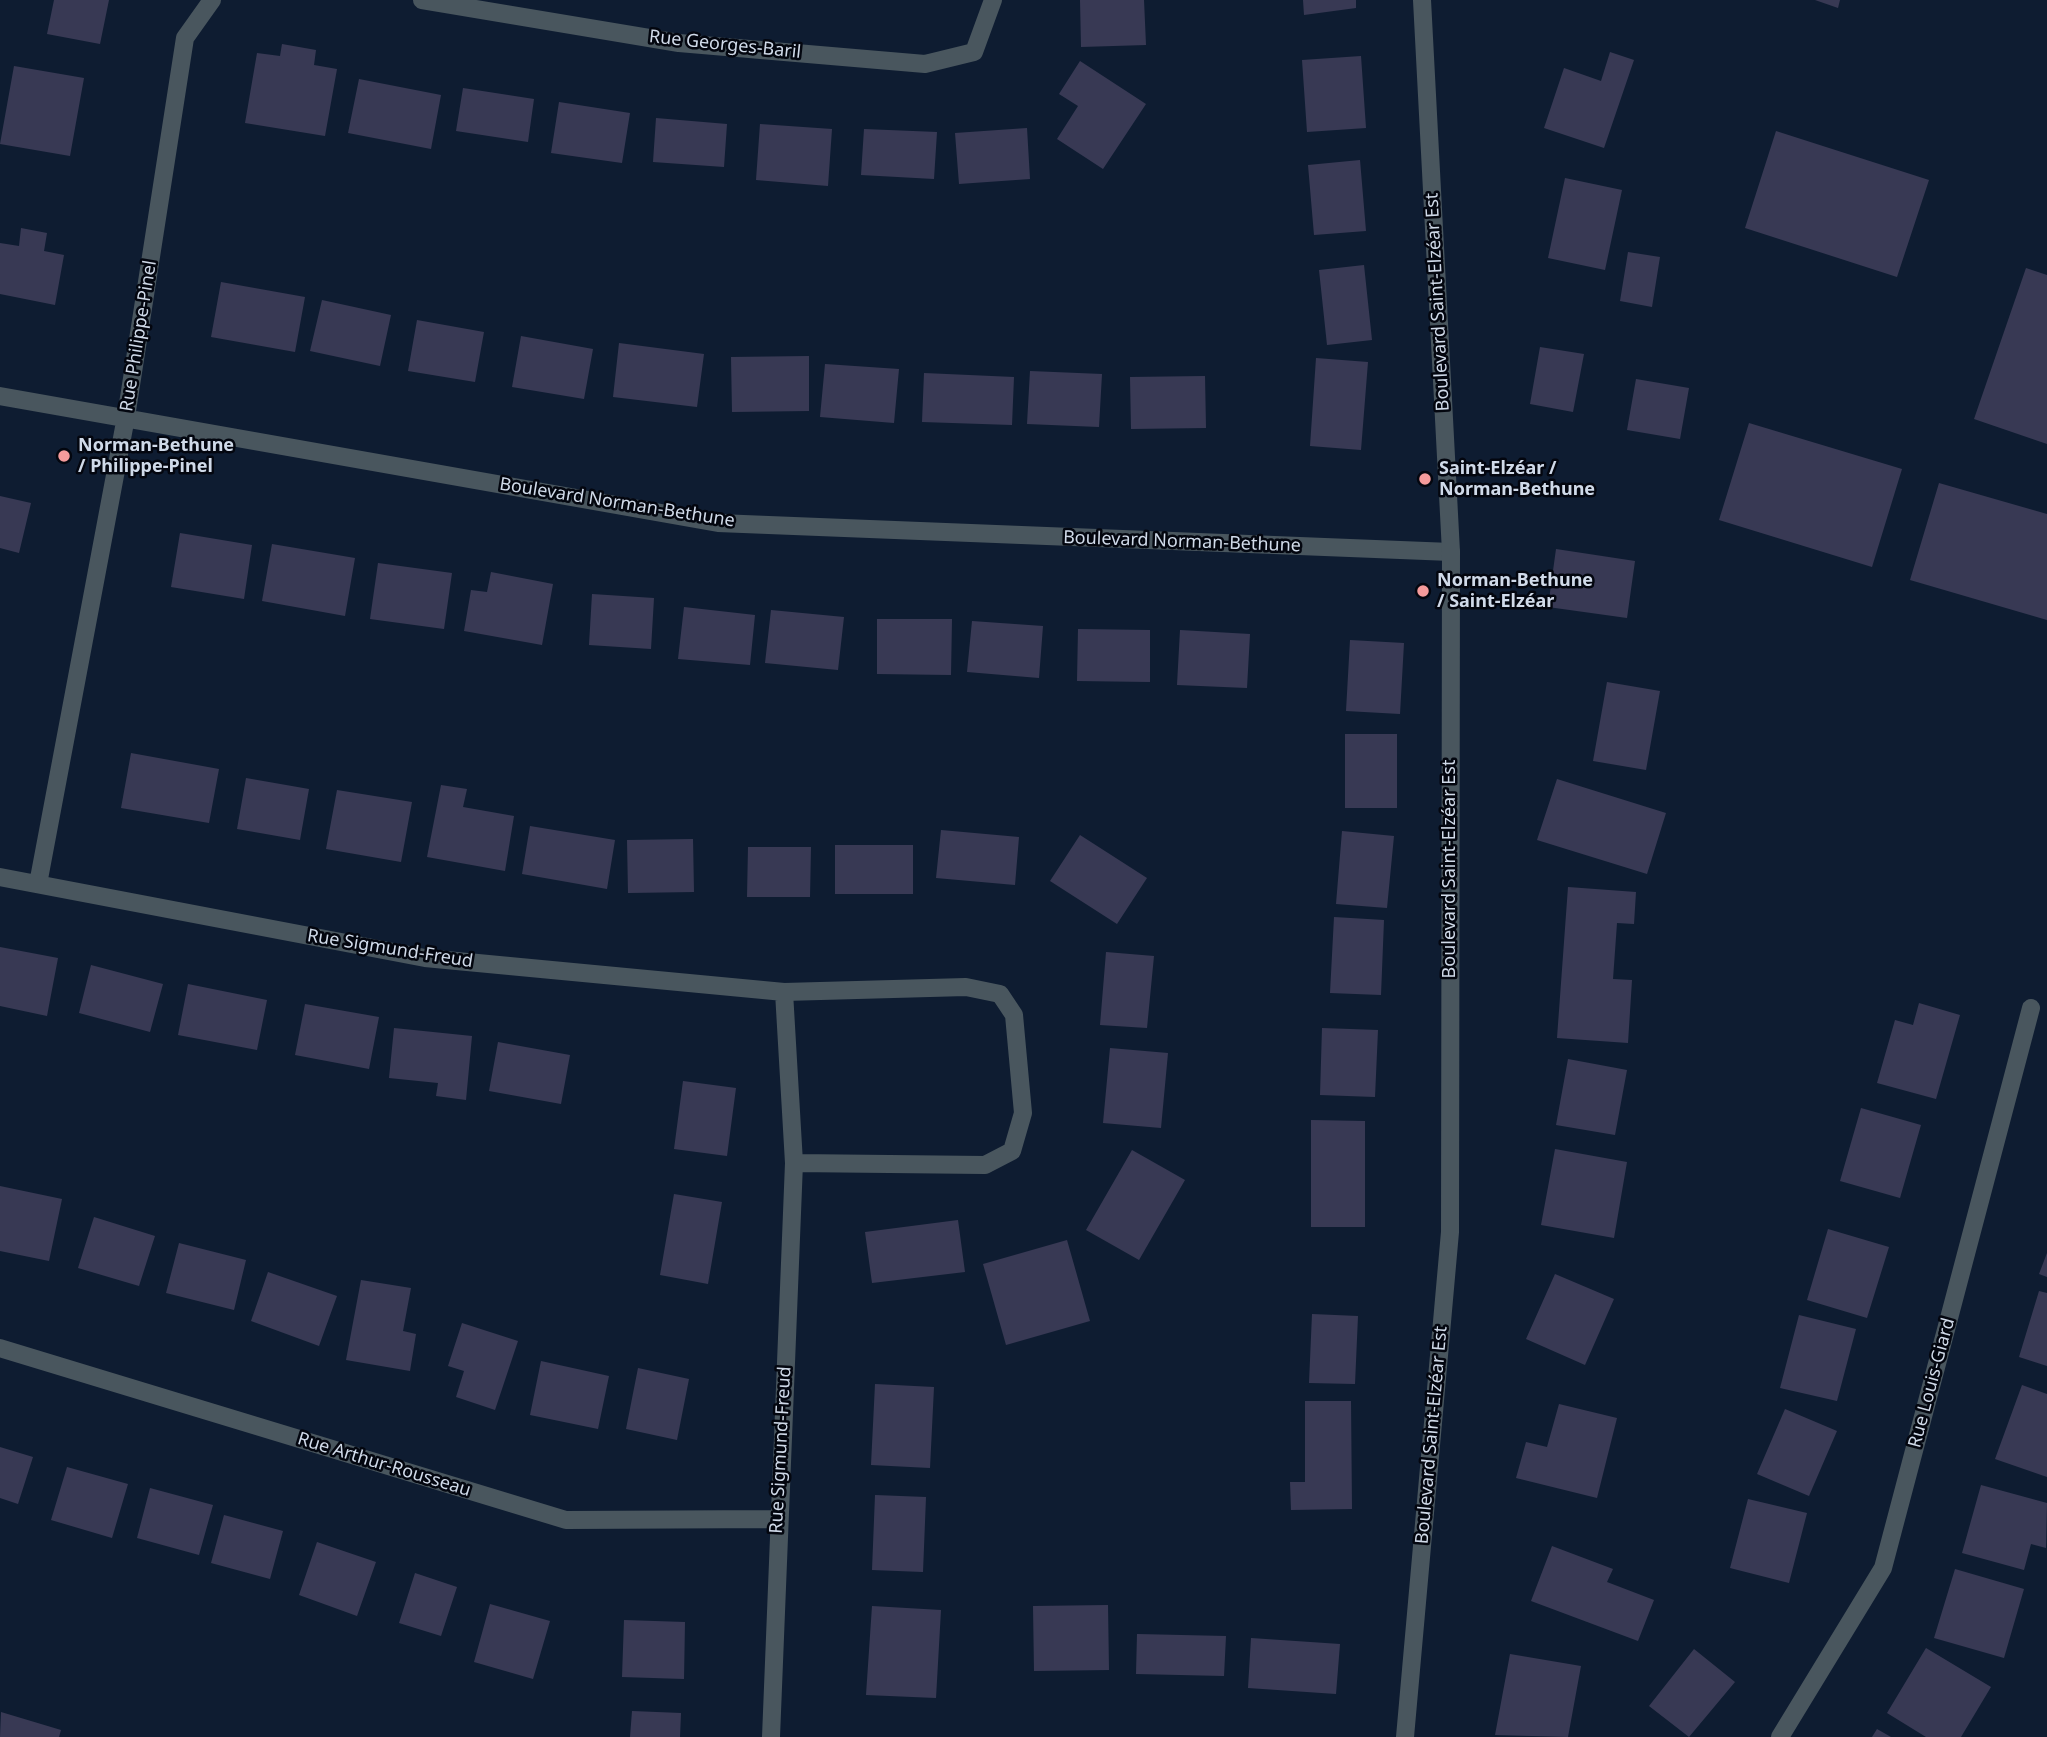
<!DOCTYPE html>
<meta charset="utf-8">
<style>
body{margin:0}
canvas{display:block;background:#0e1c31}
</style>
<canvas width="2047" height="1737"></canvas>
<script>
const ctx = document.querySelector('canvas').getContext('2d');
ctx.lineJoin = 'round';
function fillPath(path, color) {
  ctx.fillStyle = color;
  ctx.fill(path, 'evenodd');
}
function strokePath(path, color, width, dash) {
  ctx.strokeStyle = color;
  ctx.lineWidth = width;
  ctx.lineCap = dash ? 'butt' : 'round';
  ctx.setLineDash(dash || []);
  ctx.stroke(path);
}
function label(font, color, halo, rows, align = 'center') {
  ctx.font = font + ' "Noto Sans",sans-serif';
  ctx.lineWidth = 5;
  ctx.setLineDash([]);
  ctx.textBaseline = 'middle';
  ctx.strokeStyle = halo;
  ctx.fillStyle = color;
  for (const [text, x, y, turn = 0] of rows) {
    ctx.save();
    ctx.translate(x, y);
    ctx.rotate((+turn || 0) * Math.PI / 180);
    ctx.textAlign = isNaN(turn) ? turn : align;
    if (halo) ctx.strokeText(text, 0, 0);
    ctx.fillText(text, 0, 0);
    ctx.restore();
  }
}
fillPath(new Path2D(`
 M 54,0 L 109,0 L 100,44 L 47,34 Z
 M 1080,0 L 1144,0 L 1146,45 L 1081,47 Z
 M 1303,0 L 1356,0 L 1356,8 L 1304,15 Z
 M 1815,0 L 1840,0 L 1838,8 Z
 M 282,44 L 316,50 L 314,65 L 337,69 L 325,136 L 245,123 L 257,53 L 280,56 Z
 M 1610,52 L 1634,60 L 1604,148 L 1544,128 L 1564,68 L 1601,81 Z
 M 1361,56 L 1366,128 L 1307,132 L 1302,60 Z
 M 1080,61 L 1146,104 L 1103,169 L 1057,139 L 1078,106 L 1059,94 Z
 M 14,66 L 84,78 L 70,156 L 0,144 Z
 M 359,79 L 441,95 L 431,149 L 348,133 Z
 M 463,88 L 534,99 L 528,142 L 456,131 Z
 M 559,102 L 630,113 L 622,163 L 551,153 Z
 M 656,118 L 727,124 L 724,167 L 653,162 Z
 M 760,124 L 832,129 L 828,186 L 756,180 Z
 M 1027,128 L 1030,179 L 959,184 L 955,133 Z
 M 864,129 L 937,132 L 934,179 L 861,175 Z
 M 1776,131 L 1929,180 L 1897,277 L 1745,228 Z
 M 1360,160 L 1366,231 L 1314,235 L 1308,165 Z
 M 1565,178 L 1622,190 L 1605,270 L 1548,258 Z
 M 21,228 L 47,233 L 44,251 L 64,255 L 55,305 L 0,294 L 0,243 L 19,246 Z
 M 1628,252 L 1660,257 L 1652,307 L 1620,301 Z
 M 1364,265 L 1372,340 L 1327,345 L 1319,270 Z
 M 2026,268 L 2047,275 L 2047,444 L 1974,419 Z
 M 221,282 L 305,297 L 295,352 L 211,337 Z
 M 322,300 L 391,315 L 380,366 L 310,351 Z
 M 417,320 L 484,332 L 475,382 L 408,371 Z
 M 521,336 L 593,349 L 584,399 L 512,387 Z
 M 619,343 L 704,354 L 697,407 L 613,397 Z
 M 1540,347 L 1584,354 L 1573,412 L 1530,404 Z
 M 809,356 L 809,411 L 732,412 L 731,357 Z
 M 1316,358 L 1368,362 L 1361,450 L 1310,446 Z
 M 825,364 L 899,369 L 894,423 L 820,417 Z
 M 1030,371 L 1102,374 L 1099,427 L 1027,424 Z
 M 924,373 L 1014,377 L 1012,425 L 922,422 Z
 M 1205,376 L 1206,428 L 1131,429 L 1130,377 Z
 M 1636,379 L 1689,388 L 1680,439 L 1627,430 Z
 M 1749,423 L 1902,469 L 1872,567 L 1719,520 Z
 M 1939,483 L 2047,514 L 2047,620 L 1910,580 Z
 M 0,496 L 31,503 L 19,553 L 0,548 Z
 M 180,533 L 252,545 L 244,599 L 171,587 Z
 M 272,544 L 355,558 L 345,616 L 262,601 Z
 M 1556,549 L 1635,561 L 1627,618 L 1548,607 Z
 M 378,563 L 452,573 L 444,629 L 370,619 Z
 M 491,572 L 553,584 L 542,645 L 464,631 L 471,590 L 487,592 Z
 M 592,594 L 654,598 L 651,649 L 589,645 Z
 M 684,607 L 755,615 L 750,665 L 678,659 Z
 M 771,610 L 844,617 L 838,670 L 765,663 Z
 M 877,619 L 952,619 L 951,675 L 877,674 Z
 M 972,621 L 1043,626 L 1039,678 L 967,672 Z
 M 1078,629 L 1150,630 L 1150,682 L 1077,681 Z
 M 1180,630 L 1250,634 L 1247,688 L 1177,685 Z
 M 1350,640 L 1404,643 L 1400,714 L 1346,711 Z
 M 1607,682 L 1660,691 L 1646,770 L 1593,761 Z
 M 1345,734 L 1397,734 L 1397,808 L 1345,808 Z
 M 131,753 L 219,769 L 209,823 L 121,808 Z
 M 246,778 L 309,789 L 300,840 L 237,829 Z
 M 1557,779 L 1666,813 L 1647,874 L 1537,840 Z
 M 441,785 L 467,789 L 463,807 L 514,816 L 505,871 L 427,857 Z
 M 337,790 L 412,802 L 401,862 L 326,849 Z
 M 530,826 L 615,840 L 607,889 L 522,874 Z
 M 941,830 L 1019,837 L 1015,885 L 936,878 Z
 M 1342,831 L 1394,836 L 1387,908 L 1336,904 Z
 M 1080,835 L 1147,878 L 1117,924 L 1050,881 Z
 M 693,839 L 694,892 L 628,893 L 627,840 Z
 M 835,845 L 913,845 L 913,894 L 835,894 Z
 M 748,847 L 811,847 L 810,897 L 747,897 Z
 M 1568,887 L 1636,892 L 1634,924 L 1617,923 L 1613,979 L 1632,980 L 1628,1043 L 1557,1038 Z
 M 1334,917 L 1384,920 L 1381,995 L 1330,993 Z
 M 0,947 L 58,958 L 47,1016 L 0,1006 Z
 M 1106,952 L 1154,956 L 1147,1028 L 1100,1025 Z
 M 91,965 L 163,984 L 150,1032 L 79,1013 Z
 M 188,984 L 267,1000 L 257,1050 L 178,1035 Z
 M 1919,1003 L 1960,1015 L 1936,1099 L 1877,1083 L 1895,1020 L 1913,1025 Z
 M 305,1004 L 379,1017 L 369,1069 L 295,1055 Z
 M 394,1028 L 472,1036 L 466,1100 L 436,1096 L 438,1083 L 389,1078 Z
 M 1322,1028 L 1378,1030 L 1375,1097 L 1320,1095 Z
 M 498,1042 L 570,1055 L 561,1104 L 489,1091 Z
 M 1110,1048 L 1168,1053 L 1161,1128 L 1103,1123 Z
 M 1568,1059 L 1627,1070 L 1615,1135 L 1556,1125 Z
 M 683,1081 L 736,1088 L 727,1156 L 674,1149 Z
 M 1861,1108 L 1921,1125 L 1900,1198 L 1840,1181 Z
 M 1311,1120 L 1365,1121 L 1365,1227 L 1311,1227 Z
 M 1555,1149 L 1627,1162 L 1614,1238 L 1541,1225 Z
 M 1132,1150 L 1185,1180 L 1139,1260 L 1086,1230 Z
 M 0,1186 L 62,1199 L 49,1261 L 0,1251 Z
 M 674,1194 L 722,1202 L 708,1284 L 660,1275 Z
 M 94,1217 L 155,1236 L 139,1286 L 78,1268 Z
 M 958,1220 L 965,1272 L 872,1283 L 865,1232 Z
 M 1828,1229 L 1889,1247 L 1867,1318 L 1807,1300 Z
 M 1067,1240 L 1090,1321 L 1006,1345 L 983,1264 Z
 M 179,1243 L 246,1260 L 234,1310 L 166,1293 Z
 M 2047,1253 L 2047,1277 L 2039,1274 Z
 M 268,1272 L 337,1296 L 319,1346 L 251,1321 Z
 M 1555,1274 L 1614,1299 L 1585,1365 L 1526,1339 Z
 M 361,1280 L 411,1288 L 403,1331 L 416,1334 L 410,1371 L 346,1360 Z
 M 2039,1291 L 2047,1293 L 2047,1366 L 2019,1357 Z
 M 1312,1314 L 1358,1316 L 1355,1384 L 1309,1383 Z
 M 1799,1315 L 1856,1329 L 1837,1401 L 1780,1388 Z
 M 462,1323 L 518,1341 L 495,1410 L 456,1397 L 464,1371 L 448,1366 Z
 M 541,1361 L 609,1376 L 598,1429 L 530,1415 Z
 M 638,1368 L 689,1379 L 677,1440 L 626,1429 Z
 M 875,1384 L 934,1387 L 930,1468 L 871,1465 Z
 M 2022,1385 L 2047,1394 L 2047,1477 L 1995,1459 Z
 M 1305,1401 L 1351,1401 L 1352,1509 L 1291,1510 L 1290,1482 L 1305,1482 Z
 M 1559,1404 L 1617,1418 L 1597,1498 L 1516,1478 L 1526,1442 L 1547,1447 Z
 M 1785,1409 L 1837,1431 L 1809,1496 L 1757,1474 Z
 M 0,1447 L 33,1457 L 18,1504 L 0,1498 Z
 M 67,1467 L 128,1484 L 112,1538 L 51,1520 Z
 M 1981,1485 L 2047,1503 L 2046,1548 L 2031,1544 L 2024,1570 L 1962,1553 Z
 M 150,1488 L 213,1505 L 199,1555 L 137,1538 Z
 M 875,1495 L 926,1497 L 923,1572 L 872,1570 Z
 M 1748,1499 L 1807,1513 L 1789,1583 L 1730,1568 Z
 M 224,1515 L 283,1531 L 270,1579 L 211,1563 Z
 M 317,1542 L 376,1562 L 357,1616 L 299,1595 Z
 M 1552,1546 L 1613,1569 L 1607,1582 L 1654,1600 L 1638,1641 L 1531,1601 Z
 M 1955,1569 L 2024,1589 L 2004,1658 L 1934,1638 Z
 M 415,1573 L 457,1587 L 441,1636 L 399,1623 Z
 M 490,1604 L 550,1621 L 533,1679 L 474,1662 Z
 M 1108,1605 L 1109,1670 L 1034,1671 L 1033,1606 Z
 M 872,1606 L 941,1610 L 936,1698 L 866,1695 Z
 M 624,1620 L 685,1622 L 684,1679 L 622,1677 Z
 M 1137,1634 L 1226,1636 L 1224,1676 L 1136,1674 Z
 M 1251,1638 L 1340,1644 L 1336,1694 L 1248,1688 Z
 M 1926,1648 L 1991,1687 L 1961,1737 L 1926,1737 L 1887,1713 Z
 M 1694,1649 L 1735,1682 L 1689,1737 L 1649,1706 Z
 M 1510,1654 L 1581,1666 L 1568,1737 L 1495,1735 Z
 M 632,1711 L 681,1713 L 680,1737 L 630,1737 Z
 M 1,1712 L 61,1730 L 59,1737 L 0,1737 Z
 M 1877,1729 L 1891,1737 L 1872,1737 Z`), '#383954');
strokePath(new Path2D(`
 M 422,0 L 679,43 L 925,64 L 974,52 L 993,0
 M 0,396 L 718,523 L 1451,552
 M 0,877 L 425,958 L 784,992 L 966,987 L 1000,994 L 1014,1015 L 1023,1113 L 1012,1151 L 985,1165 L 794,1163
 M 38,884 L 126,417 L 185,38 L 212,0
 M 0,1348 L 566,1520 L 778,1519
 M 771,1737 L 794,1163 L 784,992
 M 1780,1737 L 1883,1568 L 2031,1008`), '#49565e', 18);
strokePath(new Path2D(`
 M 1405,1737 L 1450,1232 L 1451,552 L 1422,0`), '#49565e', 18);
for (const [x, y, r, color] of [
 [64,456,7,"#f59b9c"],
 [1425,479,7,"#f59b9c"],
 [1423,591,7,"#f59b9c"]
]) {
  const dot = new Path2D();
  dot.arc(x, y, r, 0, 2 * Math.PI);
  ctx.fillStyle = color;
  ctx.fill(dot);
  strokePath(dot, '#03060f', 2.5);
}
label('18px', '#d0dae9', '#03060f', [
 ["Rue Georges-Baril",725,45,6],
 ["Boulevard Saint-Elzéar Est",1438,302,-93],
 ["Rue Philippe-Pinel",139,336,-81],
 ["Boulevard Norman-Bethune",617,503,9],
 ["Boulevard Norman-Bethune",1182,542,2],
 ["Boulevard Saint-Elzéar Est",1450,869,-90],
 ["Rue Sigmund-Freud",390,949,9],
 ["Rue Louis-Giard",1932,1383,-75],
 ["Boulevard Saint-Elzéar Est",1432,1435,-85],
 ["Rue Sigmund-Freud",781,1450,-87],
 ["Rue Arthur-Rousseau",384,1465,17]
]);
label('bold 18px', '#d0dae9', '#03060f', [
 ["Norman-Bethune",78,446],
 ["/ Philippe-Pinel",78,467],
 ["Saint-Elzéar /",1439,469],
 ["Norman-Bethune",1439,490],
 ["Norman-Bethune",1437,581],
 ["/ Saint-Elzéar",1437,602]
], 'left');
</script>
